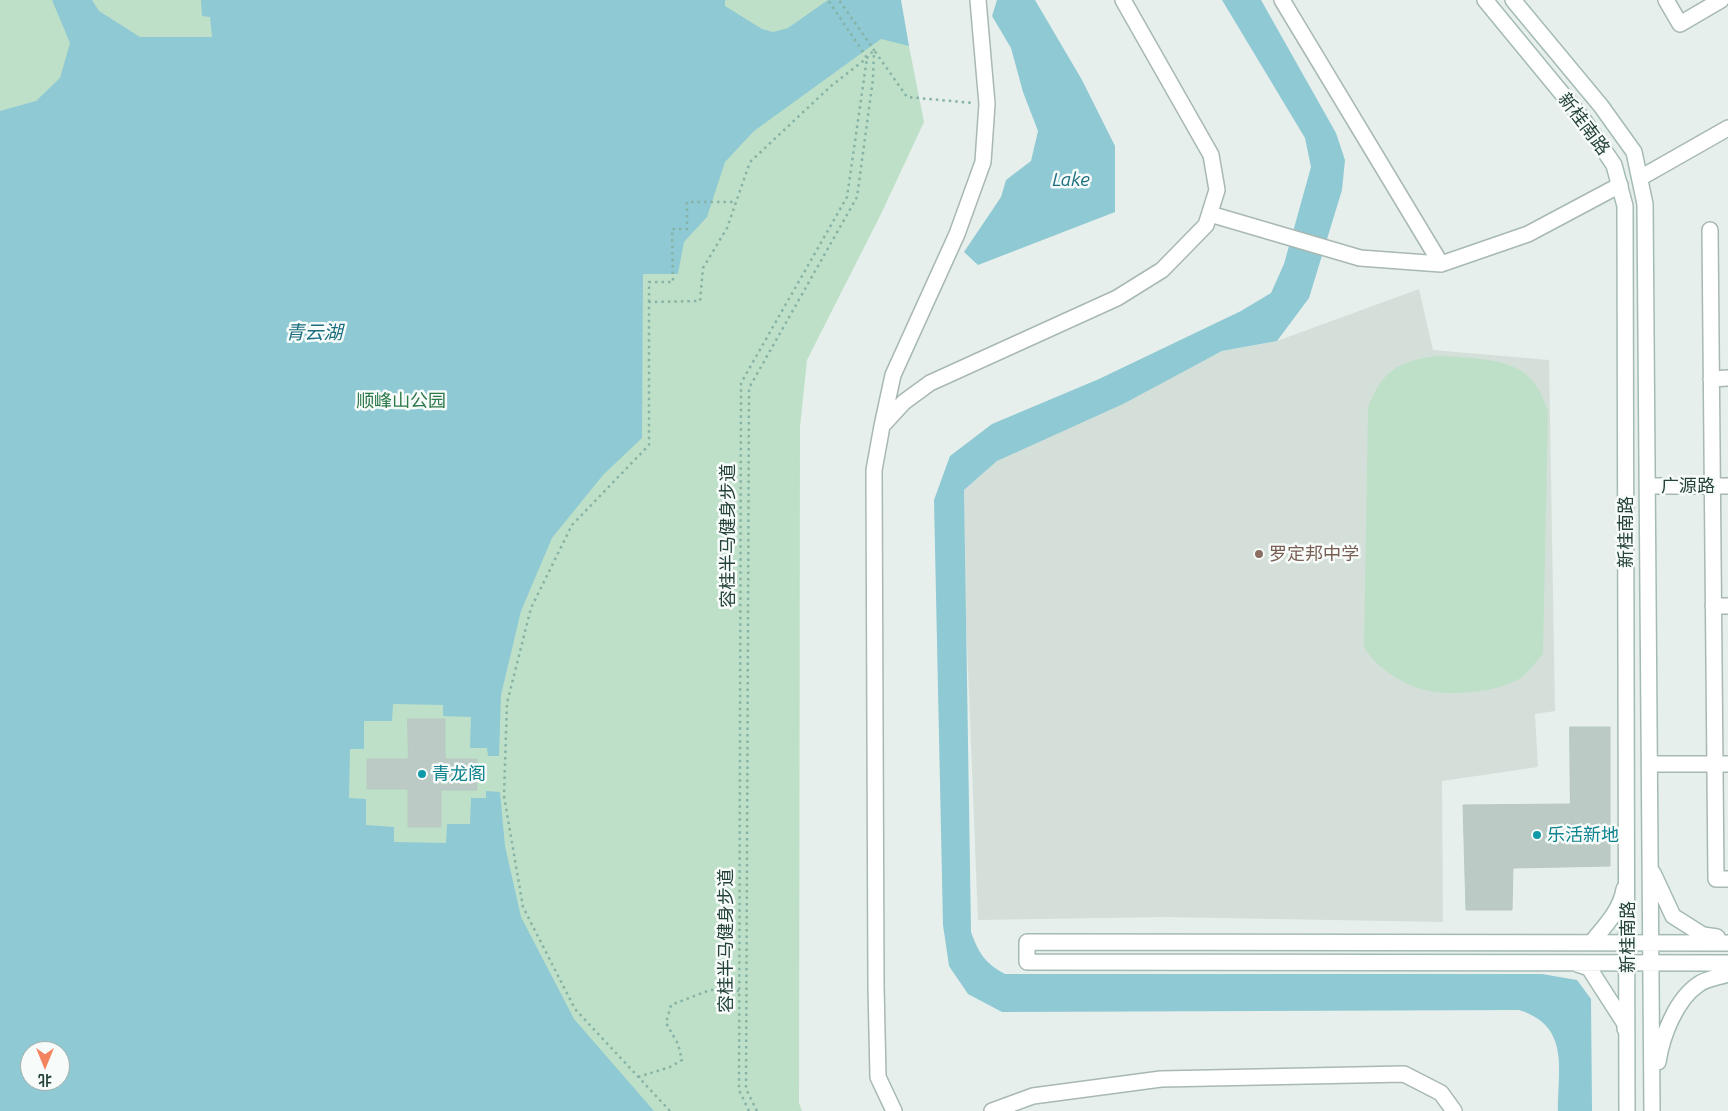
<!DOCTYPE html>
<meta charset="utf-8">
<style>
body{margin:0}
#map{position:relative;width:1728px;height:1111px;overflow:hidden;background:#e6efeb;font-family:Ubuntu,"Noto Sans SC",sans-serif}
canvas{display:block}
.north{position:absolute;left:20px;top:1041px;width:50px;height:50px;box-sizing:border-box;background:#f7fbf9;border:1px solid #a3b1ad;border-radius:50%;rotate:180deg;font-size:14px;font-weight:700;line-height:20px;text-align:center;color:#24423a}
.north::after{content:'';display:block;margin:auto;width:18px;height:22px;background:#f4845f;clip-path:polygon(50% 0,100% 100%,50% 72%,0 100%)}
</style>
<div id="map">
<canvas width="1728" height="1111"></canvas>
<div class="north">北</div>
</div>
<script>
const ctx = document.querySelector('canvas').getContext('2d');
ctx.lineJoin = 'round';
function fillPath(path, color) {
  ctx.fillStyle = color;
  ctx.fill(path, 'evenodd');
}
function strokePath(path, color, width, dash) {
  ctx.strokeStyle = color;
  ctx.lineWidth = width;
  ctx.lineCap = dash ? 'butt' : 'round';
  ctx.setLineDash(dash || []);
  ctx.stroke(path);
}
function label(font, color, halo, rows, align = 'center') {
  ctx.font = font + ' Ubuntu,"Noto Sans SC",sans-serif';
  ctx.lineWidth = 5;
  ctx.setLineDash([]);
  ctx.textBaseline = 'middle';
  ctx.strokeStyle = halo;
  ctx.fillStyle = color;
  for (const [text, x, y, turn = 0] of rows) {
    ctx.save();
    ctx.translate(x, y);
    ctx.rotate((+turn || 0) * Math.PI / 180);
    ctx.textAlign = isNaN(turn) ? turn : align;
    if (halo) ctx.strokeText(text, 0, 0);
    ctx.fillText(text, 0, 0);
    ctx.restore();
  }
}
fillPath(new Path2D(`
 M 1419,289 L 1433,350 L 1549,360 L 1555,711 L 1535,714 L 1538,767 L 1442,781 L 1443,922 L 1165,917 L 978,920 L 966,619 L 964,490 L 997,461 L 1223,351 L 1277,341 Z`), '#d4dfda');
fillPath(new Path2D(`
 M 0,0 L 868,0 L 909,46 L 924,122 L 881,214 L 807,360 L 800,427 L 799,1103 L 802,1111 L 0,1111 ZM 30,1051 L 60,1051 L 60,1081 L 30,1081 Z
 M 1436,356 C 1461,357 1510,357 1529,377 C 1539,387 1543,398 1548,411 L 1543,654 C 1536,661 1528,673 1519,679 C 1498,692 1453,696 1429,691 C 1407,687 1373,667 1364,646 L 1368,408 C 1381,372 1398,361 1436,356 Z`), '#bfe0c8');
fillPath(new Path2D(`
 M 52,0 L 92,0 L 99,11 L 140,37 L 212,37 L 210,17 L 202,16 L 201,0 L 725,0 L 725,6 L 762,29 L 773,32 L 788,28 L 828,0 L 901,0 L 909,46 L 881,39 L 754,131 L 725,162 L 707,217 L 684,242 L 678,274 L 643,274 L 642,438 L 603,475 L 552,538 L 521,611 L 501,695 L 499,756 L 488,756 L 487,748 L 470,748 L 471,717 L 443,716 L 443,705 L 393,704 L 392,721 L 364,721 L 364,749 L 350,749 L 349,798 L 366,799 L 366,825 L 394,827 L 394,842 L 446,843 L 447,824 L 470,824 L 471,798 L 486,798 L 486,791 L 500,792 L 505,846 L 521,917 L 574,1019 L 654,1111 L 0,1111 L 0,111 L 36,101 L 60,78 L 70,43 ZM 30,1051 L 60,1051 L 60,1081 L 30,1081 Z
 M 997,0 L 1035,0 L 1082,80 L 1115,146 L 1115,212 L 978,265 L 964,252 L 1001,197 L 1006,180 L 1031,161 L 1038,131 L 1023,92 L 1011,48 L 992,16 Z
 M 1222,0 L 1261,0 L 1336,133 L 1345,160 L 1342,190 L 1309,298 L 1277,341 L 1222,351 L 1123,404 L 997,461 L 964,490 L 971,932 C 979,954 985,963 1005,974 L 1542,974 L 1577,980 L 1591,999 L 1592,1111 L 1558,1111 C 1558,1068 1570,1026 1519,1010 L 1002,1012 L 968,994 L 949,966 L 943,925 L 934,500 L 950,456 L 992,424 L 1099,379 L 1241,311 L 1271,293 L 1284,264 L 1311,167 L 1305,138 Z`), '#8ec9d4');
const building = new Path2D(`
 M 408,719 L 445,719 L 445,759 L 477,759 L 477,790 L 441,790 L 441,827 L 408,827 L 408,789 L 367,789 L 367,759 L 408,759 Z
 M 1570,727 L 1610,727 L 1610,866 L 1513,868 L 1512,910 L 1466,910 L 1463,805 L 1570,804 Z`);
fillPath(building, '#bbcac4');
strokePath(building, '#b8c9c2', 1);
const street = new Path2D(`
 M 1282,0 L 1441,264
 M 1666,0 L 1680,24 L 1721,0
 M 1640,178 L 1728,128
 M 1210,214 L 1360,258 L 1441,264 L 1528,234 L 1620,185
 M 1710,230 L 1716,879 L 1728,879
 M 1711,379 L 1728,378
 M 882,426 L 893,375 L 957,234 L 983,162 L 987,104 L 978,0
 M 1648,486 L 1728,486
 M 1713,606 L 1728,606
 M 1650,764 L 1728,764
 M 894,1111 L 878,1077 L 876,986 L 874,470 L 882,426 L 904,402 L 930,383 L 1117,298 L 1162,270 L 1206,225 L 1217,190 L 1211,155 L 1123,0
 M 992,1111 L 1033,1096 L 1161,1079 L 1404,1074 L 1441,1093 L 1454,1111`);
const secondary = new Path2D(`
 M 1485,0 L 1583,119 L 1614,165 L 1625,206 L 1627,1111
 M 1513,0 L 1601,106 L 1634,152 L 1645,204 L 1652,1111
 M 1653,873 L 1673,916 L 1703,935 L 1717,937
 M 1591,943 C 1604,927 1621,910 1624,889
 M 1728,943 L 1027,942 L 1027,962 L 1728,963
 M 1577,964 L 1589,968 L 1625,1024 L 1625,1029
 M 1658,1062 C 1662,1036 1676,999 1699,984 C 1706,979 1719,977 1728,974`);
strokePath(street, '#a8b8b2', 18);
strokePath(secondary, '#a4bbb3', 18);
strokePath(new Path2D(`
 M 649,302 L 649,282 L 673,282 L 672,229 L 687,229 L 687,202 L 736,202
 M 638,1077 L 670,1067 L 682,1060 L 678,1044 L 666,1023 L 671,1005 L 710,990 L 739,991
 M 670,1111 L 575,1009 L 523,907 L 504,796 L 507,703 L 531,608 L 572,525 L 649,445 L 649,302 L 700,301 L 703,268 L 727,228 L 750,162 L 831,86 L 867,58 L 874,50 L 907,97 L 973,103
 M 749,1111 L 739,1090 L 741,383 L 847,197 L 867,58 L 828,0
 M 757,1111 L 746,1089 L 749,388 L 857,197 L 873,79 L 874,50 L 839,0`), '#86b3a5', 2.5, [2.5, 4]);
strokePath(street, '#fff', 15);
strokePath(secondary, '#fff', 15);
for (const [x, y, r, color] of [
 [1259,554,5,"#8d6e63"],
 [422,774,5,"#0f9aa8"],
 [1537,835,5,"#0f9aa8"]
]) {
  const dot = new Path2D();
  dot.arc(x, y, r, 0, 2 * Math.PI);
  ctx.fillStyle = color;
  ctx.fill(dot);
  strokePath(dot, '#f7fbf9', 2);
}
label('18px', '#24423a', '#f7fbf9', [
 ["新桂南路",1584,124,53],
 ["广源路",1688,486],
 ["新桂南路",1626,532,-90],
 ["容桂半马健身步道",728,536,-90],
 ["新桂南路",1628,937,-90],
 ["容桂半马健身步道",726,941,-90]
]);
label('18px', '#2d7a4b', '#f7fbf9', [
 ["顺峰山公园",401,401]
]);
label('18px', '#785e54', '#f7fbf9', [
 ["罗定邦中学",1269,554]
], 'left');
label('18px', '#0d838f', '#f7fbf9', [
 ["青龙阁",432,774],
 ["乐活新地",1547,835]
], 'left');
label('italic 19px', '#1c6f80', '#f7fbf9', [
 ["Lake",1071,180],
 ["青云湖",314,333]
]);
</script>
